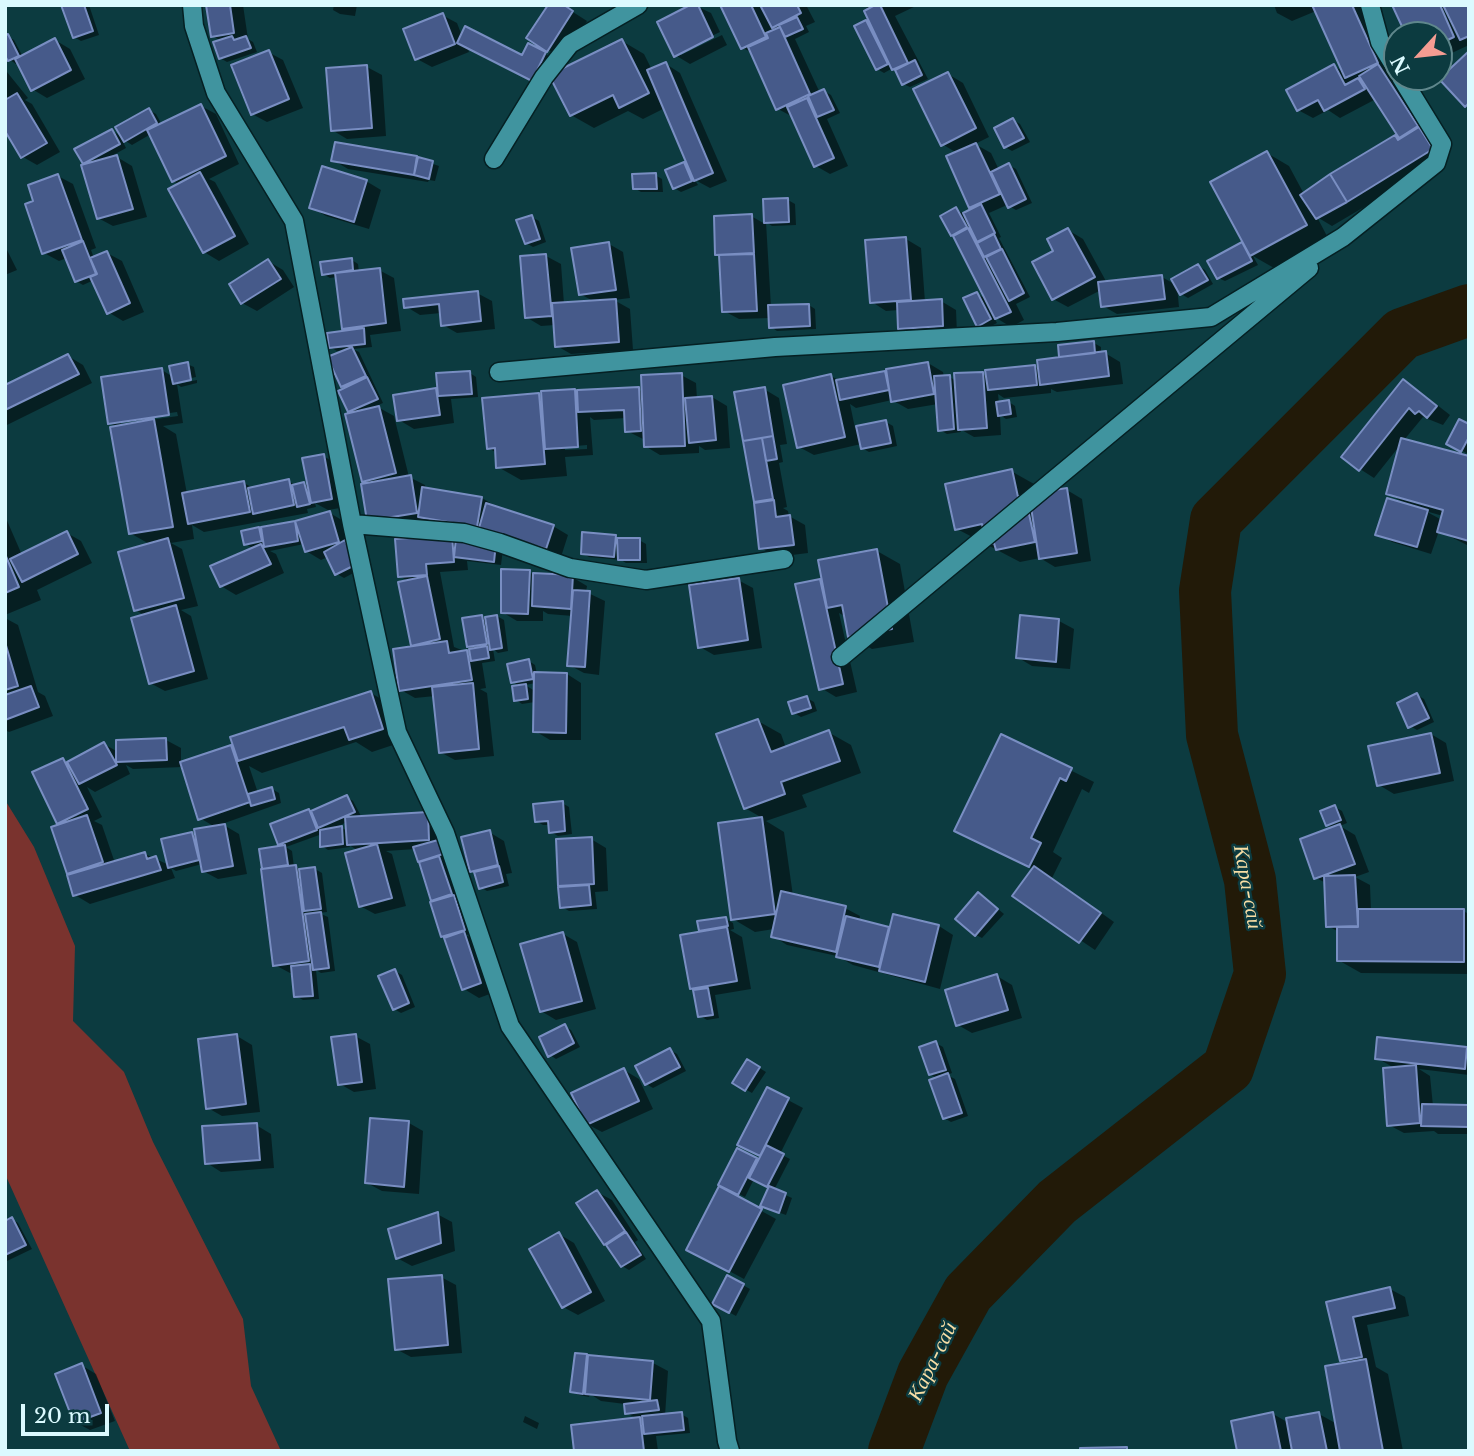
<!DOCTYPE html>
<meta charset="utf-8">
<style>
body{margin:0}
#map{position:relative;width:1474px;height:1456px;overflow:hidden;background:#0c3b40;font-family:"Libre Baskerville",serif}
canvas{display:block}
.frame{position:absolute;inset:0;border:7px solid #dbfaff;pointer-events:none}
.north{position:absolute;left:1383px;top:21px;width:70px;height:70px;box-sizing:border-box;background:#0c3b40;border:2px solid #5f878c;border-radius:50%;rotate:243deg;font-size:19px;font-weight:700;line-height:28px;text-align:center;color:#dbfaff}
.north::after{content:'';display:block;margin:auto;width:24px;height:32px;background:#f59c92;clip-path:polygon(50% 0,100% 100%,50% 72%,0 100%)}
.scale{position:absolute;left:21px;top:1404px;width:88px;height:32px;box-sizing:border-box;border:4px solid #dbfaff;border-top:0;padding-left:9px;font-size:21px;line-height:24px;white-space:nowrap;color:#dbfaff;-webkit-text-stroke:5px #0c3b40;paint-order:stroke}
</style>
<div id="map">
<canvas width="1474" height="1456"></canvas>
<div class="frame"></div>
<div class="north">N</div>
<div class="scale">20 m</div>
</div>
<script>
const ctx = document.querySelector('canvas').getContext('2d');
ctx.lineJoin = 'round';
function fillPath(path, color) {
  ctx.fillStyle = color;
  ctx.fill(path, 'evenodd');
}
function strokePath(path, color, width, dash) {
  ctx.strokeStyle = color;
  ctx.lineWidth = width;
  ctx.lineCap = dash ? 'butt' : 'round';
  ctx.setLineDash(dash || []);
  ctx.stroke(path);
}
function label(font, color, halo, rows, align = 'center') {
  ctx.font = font + ' "Libre Baskerville",serif';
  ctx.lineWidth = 5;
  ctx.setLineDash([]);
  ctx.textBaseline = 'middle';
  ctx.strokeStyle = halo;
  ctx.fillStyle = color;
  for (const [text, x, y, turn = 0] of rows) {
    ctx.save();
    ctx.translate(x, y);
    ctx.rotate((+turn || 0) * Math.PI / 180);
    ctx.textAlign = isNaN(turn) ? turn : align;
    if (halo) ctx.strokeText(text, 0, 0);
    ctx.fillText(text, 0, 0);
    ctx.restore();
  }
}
fillPath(new Path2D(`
 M 5,800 L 34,847 L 75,946 L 73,1021 L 124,1072 L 153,1142 L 243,1319 L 251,1386 L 281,1451 L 130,1451 L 5,1174 Z`), '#7a332e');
fillPath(new Path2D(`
 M 65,5 L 89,5 L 99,35 L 81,41 L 74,37 Z
 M 208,5 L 243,5 L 248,39 L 253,42 L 257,52 L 227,62 L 220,58 L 222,41 L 212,36 Z
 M 334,5 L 357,5 L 355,16 L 340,14 L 333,10 Z
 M 562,5 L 587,21 L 563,59 L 548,50 Z
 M 694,5 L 711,13 L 720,32 L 681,51 L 681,55 L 722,35 L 727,45 L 690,64 L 675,55 Z
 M 722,5 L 806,5 L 815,22 L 806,26 L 809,32 L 795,39 L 820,93 L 824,91 L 831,95 L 840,113 L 827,119 L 848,166 L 830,174 L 816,166 L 793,117 L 778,109 L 752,53 L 743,48 Z
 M 864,5 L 918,5 L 895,16 L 928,79 L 910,87 L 903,84 L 897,70 L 893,68 L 884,73 L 877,69 L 866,22 L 873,26 L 870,10 Z
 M 1274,5 L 1362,5 L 1393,75 L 1447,158 L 1332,226 L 1317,217 L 1328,238 L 1274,268 L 1253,256 L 1258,265 L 1225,281 L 1218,278 L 1242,244 L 1247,247 L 1267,153 L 1289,166 L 1304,194 L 1395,137 L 1403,141 L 1376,99 L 1340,118 L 1328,110 L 1313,118 L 1298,110 L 1334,66 L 1344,72 L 1316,11 L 1292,21 L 1277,13 Z
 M 1394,5 L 1469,5 L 1469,45 L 1439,59 L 1439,35 L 1408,35 Z
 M 442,15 L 457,23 L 462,36 L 522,57 L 529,45 L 545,54 L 560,62 L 554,74 L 622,41 L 644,54 L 652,70 L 666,64 L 680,73 L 727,181 L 710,188 L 695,180 L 698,185 L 681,192 L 674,188 L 683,164 L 690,168 L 665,108 L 643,119 L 628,111 L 594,128 L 571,115 L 553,77 L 547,88 L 467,47 L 469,52 L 432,67 L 417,59 Z
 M 7,36 L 14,40 L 23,57 L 55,40 L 70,49 L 85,79 L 47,98 L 32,89 L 19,63 L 16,64 L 10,60 Z
 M 268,52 L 283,60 L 303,108 L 267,122 L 252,114 Z
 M 5,66 L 7,72 L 28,98 L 25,100 L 32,104 L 60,152 L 37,165 L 23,157 L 5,127 Z
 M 367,67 L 382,75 L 386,136 L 347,139 L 332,130 Z
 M 948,74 L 963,83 L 989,137 L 975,144 L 991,153 L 999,170 L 1009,165 L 1016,169 L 1032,203 L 1016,210 L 1007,205 L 989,213 L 1001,237 L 999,238 L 1030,297 L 1016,304 L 1024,320 L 1011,327 L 993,316 L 997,323 L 985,329 L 978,325 L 977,294 L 987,299 L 952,235 L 956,209 L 964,214 L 975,209 L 970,206 L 957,153 L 942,144 Z
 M 201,106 L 216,114 L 239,164 L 209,179 L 215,182 L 249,244 L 219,261 L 204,252 L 180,185 L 173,181 L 151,134 L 132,145 L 121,138 L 126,148 L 108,158 L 117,157 L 132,166 L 147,217 L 113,226 L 98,218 L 88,165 L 84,163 L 112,131 L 123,137 L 149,110 L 156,114 L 162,125 Z
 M 1013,120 L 1020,124 L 1030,142 L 1012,151 L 1005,147 Z
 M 416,158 L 439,166 L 435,181 L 429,180 L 428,182 L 348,169 L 333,160 Z
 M 655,175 L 662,179 L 663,192 L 641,192 L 634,188 Z
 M 58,176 L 73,184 L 96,248 L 91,250 L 94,258 L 107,253 L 122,261 L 144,312 L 123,321 L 108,312 L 94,280 L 83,285 L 76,281 L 67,258 L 59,261 L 44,253 L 36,202 Z
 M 366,181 L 381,190 L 369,229 L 326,216 L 311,207 Z
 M 788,200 L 795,204 L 796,225 L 772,226 L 766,222 L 771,307 L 809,305 L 815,309 L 816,329 L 777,331 L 771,327 L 770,318 L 739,319 L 724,311 L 721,256 L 717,254 L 751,216 L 765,224 L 764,201 Z
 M 532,217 L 539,221 L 546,242 L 533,247 L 526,243 Z
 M 1068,230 L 1083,239 L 1107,283 L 1162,277 L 1176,285 L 1198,266 L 1205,270 L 1213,284 L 1188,298 L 1181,294 L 1177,286 L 1179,307 L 1117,314 L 1103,306 L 1101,290 L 1068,307 L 1053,299 L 1056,252 Z
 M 906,239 L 921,248 L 925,302 L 941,301 L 956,310 L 957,334 L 915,336 L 900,327 L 899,310 L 886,311 L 872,302 Z
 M 609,244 L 623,252 L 630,298 L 614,300 L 630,309 L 633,350 L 571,354 L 557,346 L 555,325 L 541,326 L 526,317 L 546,256 L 561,264 L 564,304 L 595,302 L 580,294 Z
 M 5,246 L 17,270 L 5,275 Z
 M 352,260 L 358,264 L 359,272 L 379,270 L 394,278 L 401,331 L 370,335 L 372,347 L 353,349 L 359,352 L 383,403 L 376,406 L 394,416 L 409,477 L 425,485 L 426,489 L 482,498 L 497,507 L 553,526 L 568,535 L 561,557 L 429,521 L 384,528 L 369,484 L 364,481 L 354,414 L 350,411 L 346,389 L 342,386 L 347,350 L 337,351 L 330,347 L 350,332 L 344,328 L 337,277 L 330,278 L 323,274 Z
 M 268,261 L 283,270 L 294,287 L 257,311 L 242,303 Z
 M 477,293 L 492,301 L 495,329 L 457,333 L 443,325 L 441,313 L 420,315 L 405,306 Z
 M 1094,343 L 1101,347 L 1101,354 L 1105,353 L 1120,362 L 1123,384 L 1057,392 L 1051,389 L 1051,393 L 1004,398 L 998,394 L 999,403 L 1009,402 L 1015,406 L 1017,417 L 1006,419 L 1000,415 L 1001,435 L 974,437 L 960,429 L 961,432 L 947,434 L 940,430 L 938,404 L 908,409 L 892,400 L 856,408 L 850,404 L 855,428 L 886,422 L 893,426 L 897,446 L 869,452 L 862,448 L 861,444 L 814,455 L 799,447 L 831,376 L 840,381 L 884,373 L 888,375 L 928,363 L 943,372 L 944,377 L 950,377 L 956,381 L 983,374 L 988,377 L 1034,366 L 1040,370 L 1061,359 L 1060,346 Z
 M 68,356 L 83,365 L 92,383 L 7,425 L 5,423 L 5,381 L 8,386 Z
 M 187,364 L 194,367 L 196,377 L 178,381 L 178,384 L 197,380 L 197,383 L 181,387 L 177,384 L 183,423 L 163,426 L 176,434 L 187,494 L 244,483 L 253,488 L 288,481 L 296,485 L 304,483 L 310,487 L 323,456 L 338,464 L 346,507 L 328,510 L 315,503 L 316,507 L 307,509 L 308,513 L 204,532 L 192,525 L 194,539 L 171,543 L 182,549 L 198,606 L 181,610 L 191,616 L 208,679 L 165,691 L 150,683 L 145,616 L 136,610 L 151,545 L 130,533 L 117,427 L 109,423 L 162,370 L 173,377 ZM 177,412 L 178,416 L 121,424 L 121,420 Z
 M 470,373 L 476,377 L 478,397 L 451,399 L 454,423 L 414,429 L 399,420 L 436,390 L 440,393 Z
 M 681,375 L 696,383 L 697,399 L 712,397 L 727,406 L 730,448 L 705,450 L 699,446 L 699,453 L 660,455 L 645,446 L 645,440 L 627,431 L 626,418 L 594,420 L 590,417 L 593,455 L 565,457 L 567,476 L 521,480 L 498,467 L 497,453 L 488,448 L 539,395 L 543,398 L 574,391 L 579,393 L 638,389 L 643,392 ZM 587,445 L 587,449 L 565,450 L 565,447 Z
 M 1404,381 L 1418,390 L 1450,415 L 1443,425 L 1423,417 L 1404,440 L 1469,458 L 1469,546 L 1439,531 L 1431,554 L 1392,542 L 1378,534 L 1406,504 L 1388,493 L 1401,444 L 1374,478 L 1360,469 ZM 1429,512 L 1443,516 L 1442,520 L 1429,513 Z
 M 764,389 L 779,398 L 787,444 L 780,445 L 783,462 L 779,463 L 787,507 L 783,508 L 788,511 L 789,516 L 805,525 L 808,553 L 776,557 L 761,548 L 756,503 L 737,394 Z
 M 1469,426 L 1469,453 L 1468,454 L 1449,443 Z
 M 1011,471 L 1034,484 L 1036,494 L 1067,490 L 1082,499 L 1091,561 L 1055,567 L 1040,558 L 1020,562 L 957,529 Z
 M 330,513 L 345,522 L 363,568 L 344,578 L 337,574 L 328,557 L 321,560 L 306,551 L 304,544 L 270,551 L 276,554 L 284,573 L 236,595 L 221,586 L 254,549 L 246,544 L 259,529 L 262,531 Z
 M 5,516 L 22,555 L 67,533 L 81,541 L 92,563 L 37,590 L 41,600 L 5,615 Z
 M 452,537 L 503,549 L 501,565 L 467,561 L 468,570 L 440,572 L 454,647 L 472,654 L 475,650 L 468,646 L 482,617 L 485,619 L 497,616 L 504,620 L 508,651 L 498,653 L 493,649 L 495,661 L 482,663 L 486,688 L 480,689 L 487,693 L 494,756 L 455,760 L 440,752 L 435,696 L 415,698 L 401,690 L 413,648 L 400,583 L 408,581 L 399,576 Z
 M 615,537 L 621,540 L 639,540 L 646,544 L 647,563 L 626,563 L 621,560 L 589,557 L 582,553 Z
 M 877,551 L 900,564 L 914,642 L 872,649 L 850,636 L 846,617 L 839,613 L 857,692 L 836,697 L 821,688 L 819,581 L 824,583 Z
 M 529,572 L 534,575 L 572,577 L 587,586 L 586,592 L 605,601 L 599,675 L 584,673 L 569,665 L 573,616 L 548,614 L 543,611 L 543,621 L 517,621 L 502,612 Z
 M 738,580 L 753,588 L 762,648 L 714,655 L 700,647 Z
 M 5,618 L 18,625 L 38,692 L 45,696 L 53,716 L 9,732 L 5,730 Z
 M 1059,621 L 1074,629 L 1070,669 L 1032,666 L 1017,657 Z
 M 529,661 L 535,665 L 537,674 L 567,674 L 581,683 L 581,740 L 550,740 L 535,731 L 535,702 L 522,704 L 516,700 L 519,686 L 513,682 ZM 536,683 L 535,691 L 525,685 Z
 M 371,693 L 393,706 L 405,741 L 372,752 L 356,742 L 262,773 L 249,766 L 258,793 L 272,789 L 279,793 L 281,803 L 222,824 L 239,834 L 247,874 L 218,879 L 203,871 L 202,864 L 176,871 L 171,868 L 175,878 L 90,904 L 75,895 L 73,875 L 69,873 L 63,825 L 59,822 L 63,760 L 69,763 L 104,744 L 118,752 L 166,740 L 181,748 L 181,764 L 231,747 L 236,750 ZM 126,765 L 133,769 L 183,767 L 200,818 L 215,827 L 197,837 L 192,834 L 169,865 L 145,854 L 115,863 L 102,825 L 94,821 L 102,817 L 87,787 L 95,792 L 130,774 Z
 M 1417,695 L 1424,699 L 1434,722 L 1417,730 L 1410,726 Z
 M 807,698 L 814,702 L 817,711 L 801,717 L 794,713 Z
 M 758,721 L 781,734 L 786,748 L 828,732 L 851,745 L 861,773 L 802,795 L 807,807 L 766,821 L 784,832 L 793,896 L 845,908 L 860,916 L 859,921 L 891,929 L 939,926 L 953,935 L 940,989 L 853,965 L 837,956 L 787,945 L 773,936 L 774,929 L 755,932 L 733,919 L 720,824 L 764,819 L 745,808 Z
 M 1431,734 L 1446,743 L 1454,781 L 1394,794 L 1379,785 Z
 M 1002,736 L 1094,782 L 1089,793 L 1082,789 L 1053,852 L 1062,858 L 1052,878 L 1114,922 L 1095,950 L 1015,896 L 1034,869 L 979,843 Z
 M 347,797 L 353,801 L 362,818 L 427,814 L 442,822 L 458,898 L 456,898 L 461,901 L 471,934 L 466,935 L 478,942 L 495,992 L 479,998 L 464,989 L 446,938 L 442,936 L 416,849 L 386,851 L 392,854 L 406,906 L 375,914 L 360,906 L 359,851 L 349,845 L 350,847 L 328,850 L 322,846 L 322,834 L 286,847 L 292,851 L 294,867 L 302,870 L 315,869 L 322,873 L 327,912 L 319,913 L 328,917 L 335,971 L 321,973 L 316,970 L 319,999 L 303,1000 L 296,996 L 294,973 L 290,973 L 275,965 L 268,870 L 263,868 L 285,847 L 279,844 L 309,811 L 312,813 ZM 347,822 L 348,831 L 342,828 L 334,828 Z
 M 562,803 L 569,807 L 572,834 L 558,836 L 551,832 L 550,825 L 543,825 L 536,821 Z
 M 1335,807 L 1342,811 L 1347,823 L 1340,826 L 1355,835 L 1369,872 L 1355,877 L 1370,885 L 1371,911 L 1463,911 L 1469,914 L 1469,974 L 1361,973 L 1338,960 L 1339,932 L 1328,926 L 1326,883 L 1316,878 L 1334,829 L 1327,825 Z
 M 489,832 L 504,841 L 512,873 L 506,874 L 509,886 L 487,891 L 480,887 L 476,874 L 471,871 Z
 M 591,839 L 606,848 L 608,891 L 595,892 L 597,909 L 569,911 L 562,907 L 566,888 L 560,885 Z
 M 985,898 L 1004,914 L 982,938 L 976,935 Z
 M 726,919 L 733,923 L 734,929 L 730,930 L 742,937 L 751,989 L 715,995 L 719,1018 L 707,1020 L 700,1016 L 695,990 L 691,988 L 705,932 L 700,930 Z
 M 563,934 L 577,942 L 596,1009 L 556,1020 L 541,1011 Z
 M 395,971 L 402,975 L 415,1007 L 401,1013 L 394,1009 Z
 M 997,976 L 1012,985 L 1022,1018 L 972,1033 L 958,1025 Z
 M 564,1026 L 571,1030 L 580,1047 L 556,1059 L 550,1055 Z
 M 237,1036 L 252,1045 L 260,1112 L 222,1116 L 208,1108 Z
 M 355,1036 L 370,1044 L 376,1089 L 354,1092 L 340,1084 Z
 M 936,1043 L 943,1047 L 952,1073 L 947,1075 L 955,1079 L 968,1116 L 951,1122 L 944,1118 L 938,1079 L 930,1074 Z
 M 1466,1049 L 1469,1050 L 1469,1075 L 1419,1069 L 1430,1076 L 1433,1106 L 1469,1107 L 1469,1134 L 1438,1134 L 1434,1131 L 1404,1133 L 1389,1125 L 1396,1069 L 1377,1058 Z
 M 670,1050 L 677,1054 L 686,1071 L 653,1088 L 646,1084 Z
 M 748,1061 L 766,1072 L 752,1093 L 734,1083 Z
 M 624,1070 L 639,1079 L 653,1109 L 602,1132 L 587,1124 Z
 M 767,1089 L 803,1108 L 780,1154 L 790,1159 L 774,1190 L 792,1198 L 786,1215 L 769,1209 L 770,1187 L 754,1179 L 745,1197 L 721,1185 L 738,1150 L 760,1161 L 762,1157 L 740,1144 Z
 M 409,1123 L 423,1131 L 419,1194 L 382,1191 L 367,1183 Z
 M 256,1125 L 271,1134 L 274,1168 L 221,1172 L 207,1163 Z
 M 720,1188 L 776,1219 L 744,1279 L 703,1257 Z
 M 597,1192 L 612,1200 L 638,1240 L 635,1242 L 646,1259 L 629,1270 L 622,1266 L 605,1243 Z
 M 437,1214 L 452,1222 L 455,1251 L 412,1266 L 397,1258 Z
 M 12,1219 L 18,1223 L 32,1249 L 7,1261 L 5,1260 L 5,1223 Z
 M 559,1234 L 574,1243 L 605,1301 L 578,1315 L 563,1307 Z
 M 441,1277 L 456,1285 L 462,1353 L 411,1357 L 396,1349 Z
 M 728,1277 L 750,1289 L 736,1316 L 714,1304 Z
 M 1390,1289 L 1405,1297 L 1409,1316 L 1367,1325 L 1376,1367 L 1388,1374 L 1403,1451 L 1239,1451 L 1273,1414 L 1289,1423 L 1319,1414 L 1337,1424 L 1348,1364 L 1342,1360 L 1328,1303 Z
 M 587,1356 L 653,1363 L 668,1371 L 665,1416 L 681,1414 L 688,1418 L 690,1433 L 656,1436 L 658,1451 L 576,1451 L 637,1419 L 627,1413 L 625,1404 L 601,1401 L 590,1394 L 589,1397 L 579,1395 L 572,1392 Z
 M 81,1365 L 96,1374 L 115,1421 L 90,1430 L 75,1422 Z
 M 525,1416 L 539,1423 L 537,1429 L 523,1422 Z`), '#0007');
strokePath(new Path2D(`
 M 894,1451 L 923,1374 L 968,1293 L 1057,1202 L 1228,1068 L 1260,974 L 1250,880 L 1212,735 L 1205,591 L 1216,520 L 1402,334 L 1469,310`), '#221a08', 52);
const building = new Path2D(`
 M 61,5 L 84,5 L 93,31 L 73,38 Z
 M 206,5 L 230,5 L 234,33 L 211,37 Z
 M 548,5 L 564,5 L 573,11 L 547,52 L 526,38 Z
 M 690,5 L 698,5 L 713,37 L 674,57 L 657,22 Z
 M 720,5 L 751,5 L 766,37 L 741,49 Z
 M 760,5 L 797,5 L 801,13 L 772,28 Z
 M 875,5 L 880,5 L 908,63 L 892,70 L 864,11 Z
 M 1312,5 L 1352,5 L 1378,63 L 1345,78 Z
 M 1392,5 L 1440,5 L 1454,37 L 1439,44 L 1439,35 L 1406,35 Z
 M 1443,5 L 1469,5 L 1469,36 L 1460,40 Z
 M 443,13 L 455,44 L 415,60 L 403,29 Z
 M 797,17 L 803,29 L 785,37 L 779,25 Z
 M 866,20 L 888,64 L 876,70 L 854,26 Z
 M 465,26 L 522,55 L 528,43 L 546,52 L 532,81 L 457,43 Z
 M 780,27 L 810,94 L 776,110 L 748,47 L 768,38 L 766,33 Z
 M 8,34 L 19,56 L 8,61 L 5,56 L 5,35 Z
 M 232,36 L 234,40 L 246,36 L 251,48 L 219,59 L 213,42 Z
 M 55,38 L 71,70 L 31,91 L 15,59 Z
 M 622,39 L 649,93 L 619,108 L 613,95 L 570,116 L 549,75 Z
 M 269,50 L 289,99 L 251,115 L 231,65 Z
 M 1469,51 L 1469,103 L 1465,107 L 1439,79 Z
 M 915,60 L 922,75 L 902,85 L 895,70 Z
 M 666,62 L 713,173 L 694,181 L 647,70 Z
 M 1334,64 L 1345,85 L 1358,78 L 1365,89 L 1324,111 L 1318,100 L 1297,111 L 1286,90 Z
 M 1378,64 L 1418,126 L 1399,138 L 1359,76 Z
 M 367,65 L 372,128 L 331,131 L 326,68 Z
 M 948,72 L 976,128 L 941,146 L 913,89 Z
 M 824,89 L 834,110 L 817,117 L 808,96 Z
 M 17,93 L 47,143 L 21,158 L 5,131 L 5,100 Z
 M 807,98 L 834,158 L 814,167 L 787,107 Z
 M 201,104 L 226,156 L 172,182 L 147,130 Z
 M 149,108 L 157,123 L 124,142 L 115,127 Z
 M 1013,118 L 1024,138 L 1004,148 L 994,128 Z
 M 1419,127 L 1433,149 L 1347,202 L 1330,174 L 1395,135 L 1398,140 Z
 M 112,129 L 120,144 L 83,164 L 74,149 Z
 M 335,142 L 417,156 L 414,175 L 331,161 Z
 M 976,143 L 1000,194 L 969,208 L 946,156 Z
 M 1267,151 L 1307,225 L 1250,256 L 1210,182 Z
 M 117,155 L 133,209 L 97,219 L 81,165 Z
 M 418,157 L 433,161 L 429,179 L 414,175 Z
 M 684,162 L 692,181 L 673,189 L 665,170 Z
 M 1009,163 L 1026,199 L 1008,208 L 991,172 Z
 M 322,166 L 367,180 L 354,222 L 309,208 Z
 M 200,172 L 235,236 L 203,253 L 168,189 Z
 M 656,173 L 657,189 L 633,189 L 632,174 Z
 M 58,174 L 82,240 L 42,254 L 25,204 L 33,201 L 28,185 Z
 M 1330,174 L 1347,202 L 1316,219 L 1300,195 Z
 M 788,198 L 789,222 L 764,223 L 763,199 Z
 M 981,204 L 995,233 L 977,242 L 963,213 Z
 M 956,207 L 967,227 L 951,236 L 940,216 Z
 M 752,214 L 754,253 L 715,255 L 714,216 Z
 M 532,215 L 540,239 L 525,244 L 516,220 Z
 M 968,228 L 1011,312 L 995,319 L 953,236 Z
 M 1068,228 L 1095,277 L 1052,300 L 1032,262 L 1053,251 L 1047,239 Z
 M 994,234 L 1001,249 L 984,257 L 977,243 Z
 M 906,237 L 911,300 L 870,303 L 865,240 Z
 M 83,241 L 96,274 L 75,282 L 62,250 Z
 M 609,242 L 616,290 L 579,295 L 571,248 Z
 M 1242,242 L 1252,261 L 1217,279 L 1207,261 Z
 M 1002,249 L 1024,293 L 1009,301 L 986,257 Z
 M 107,251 L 130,303 L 107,314 L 90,277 L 97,274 L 90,258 Z
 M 546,254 L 552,316 L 525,318 L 520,256 Z
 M 754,254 L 757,311 L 722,312 L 719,255 Z
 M 352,258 L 353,270 L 322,275 L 320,262 Z
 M 268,259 L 281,279 L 241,304 L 229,284 Z
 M 1198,264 L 1208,280 L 1180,295 L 1171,279 Z
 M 380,268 L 386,323 L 342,329 L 335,273 Z
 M 1162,275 L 1165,299 L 1101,307 L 1098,282 Z
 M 478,291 L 481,321 L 441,326 L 439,304 L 404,308 L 403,299 Z
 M 977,292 L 991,319 L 977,327 L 963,298 Z
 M 616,299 L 619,342 L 555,347 L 552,303 Z
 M 942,299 L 943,326 L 898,329 L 897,302 Z
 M 809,304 L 810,326 L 769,328 L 768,305 Z
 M 364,328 L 365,344 L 329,348 L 327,333 Z
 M 1094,341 L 1095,353 L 1059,357 L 1058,345 Z
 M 352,347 L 366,376 L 341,387 L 327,357 Z
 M 1106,351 L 1109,376 L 1040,385 L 1037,360 Z
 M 68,354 L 79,374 L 5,410 L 5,385 Z
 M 188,362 L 191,380 L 173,384 L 169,366 Z
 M 928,362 L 934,394 L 891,402 L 886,369 Z
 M 1035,365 L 1037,385 L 988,390 L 985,370 Z
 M 162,368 L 169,415 L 108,424 L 101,377 Z
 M 470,371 L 472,394 L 438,396 L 436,373 Z
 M 885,371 L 889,390 L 840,400 L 836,380 Z
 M 983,372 L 987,428 L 958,430 L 954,373 Z
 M 682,373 L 685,446 L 644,447 L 641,375 Z
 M 831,374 L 845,437 L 797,448 L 783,385 Z
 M 950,375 L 954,429 L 938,431 L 934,376 Z
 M 367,377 L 378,399 L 348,412 L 338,391 Z
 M 1403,379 L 1437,406 L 1427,418 L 1419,411 L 1415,414 L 1409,408 L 1359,471 L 1341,457 Z
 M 639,387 L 641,431 L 625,432 L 624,410 L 578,412 L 577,390 Z
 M 765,387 L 773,436 L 743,441 L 734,392 Z
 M 436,388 L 440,415 L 397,421 L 393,395 Z
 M 575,389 L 578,447 L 545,449 L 541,391 Z
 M 539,393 L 545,464 L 496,468 L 495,448 L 487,449 L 482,398 Z
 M 712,396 L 716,440 L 689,443 L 685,398 Z
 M 1009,400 L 1011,414 L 998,416 L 996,402 Z
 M 379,406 L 396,473 L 362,482 L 345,414 Z
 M 154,419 L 173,527 L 129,534 L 110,427 Z
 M 1459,419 L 1469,424 L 1469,437 L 1461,452 L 1446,444 Z
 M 886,420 L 891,443 L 861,449 L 856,426 Z
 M 773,436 L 777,459 L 766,461 L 762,438 Z
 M 762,438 L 773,499 L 754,502 L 743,441 Z
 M 1401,438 L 1469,456 L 1469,541 L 1437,532 L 1443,510 L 1386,494 Z
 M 324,454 L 332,499 L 311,503 L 302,458 Z
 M 1012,469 L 1018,497 L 1025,495 L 1035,542 L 996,550 L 994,543 L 986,545 L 982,524 L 955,530 L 945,484 Z
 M 411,475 L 417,513 L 367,521 L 361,484 Z
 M 289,479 L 294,505 L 253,514 L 248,488 Z
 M 244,481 L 250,512 L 188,524 L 182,493 Z
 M 304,482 L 310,504 L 297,507 L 292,485 Z
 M 422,487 L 482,497 L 477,527 L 418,517 Z
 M 1067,488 L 1077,553 L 1039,559 L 1029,494 Z
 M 1387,498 L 1428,510 L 1417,547 L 1375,535 Z
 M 774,500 L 776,517 L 790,515 L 794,545 L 759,549 L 754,503 Z
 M 486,503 L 554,525 L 546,549 L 479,528 Z
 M 330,511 L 339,542 L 305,552 L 295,521 Z
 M 295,521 L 298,541 L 264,547 L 261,527 Z
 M 259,527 L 262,541 L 244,545 L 241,531 Z
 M 67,531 L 78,554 L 22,582 L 10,559 Z
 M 582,532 L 616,535 L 614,557 L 581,554 Z
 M 452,535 L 454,562 L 426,564 L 427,575 L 398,577 L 395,539 Z
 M 168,538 L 184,598 L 134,611 L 118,552 Z
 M 456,538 L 496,543 L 494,562 L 454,557 Z
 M 617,538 L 640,538 L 640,560 L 618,560 Z
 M 345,540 L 357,564 L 335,575 L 324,552 Z
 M 261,544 L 271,564 L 220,587 L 210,566 Z
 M 877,549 L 892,629 L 848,637 L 842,605 L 827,608 L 818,560 Z
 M 5,554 L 19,587 L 5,593 Z
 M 501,569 L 530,570 L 528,614 L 501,613 Z
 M 533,573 L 573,575 L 571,609 L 532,606 Z
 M 427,576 L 440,639 L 411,646 L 398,582 Z
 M 739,578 L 748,640 L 698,648 L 689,585 Z
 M 820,579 L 843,684 L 819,690 L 795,584 Z
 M 573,590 L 590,591 L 585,667 L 567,666 Z
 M 176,605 L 194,671 L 149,684 L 131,618 Z
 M 482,615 L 487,644 L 467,647 L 462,618 Z
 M 497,615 L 502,648 L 490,650 L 485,617 Z
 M 1020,615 L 1059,619 L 1056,662 L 1016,658 Z
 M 447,641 L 449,653 L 467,650 L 472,680 L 399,691 L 393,649 Z
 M 5,642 L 18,686 L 5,690 Z
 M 487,646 L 489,658 L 471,661 L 469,649 Z
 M 529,659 L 533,679 L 511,683 L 507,664 Z
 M 534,672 L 567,673 L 566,733 L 533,732 Z
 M 473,683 L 479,749 L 439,753 L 432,687 Z
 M 526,684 L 528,699 L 514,701 L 512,686 Z
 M 31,686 L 39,707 L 5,720 L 5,695 Z
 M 371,691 L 383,729 L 349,740 L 344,727 L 238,761 L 230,737 Z
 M 1417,693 L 1429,718 L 1408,728 L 1397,703 Z
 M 807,696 L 811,708 L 792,714 L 788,702 Z
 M 758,719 L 771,752 L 829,730 L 840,761 L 781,782 L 785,794 L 744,809 L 716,734 Z
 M 1431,733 L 1440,773 L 1377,786 L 1368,746 Z
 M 1001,734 L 1072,768 L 1066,781 L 1060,778 L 1031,838 L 1041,843 L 1029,867 L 954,831 Z
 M 166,738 L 167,760 L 116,762 L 116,740 Z
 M 104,742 L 117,765 L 79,784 L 67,762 Z
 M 231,745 L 250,802 L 198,820 L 180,762 Z
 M 63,758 L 88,809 L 57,824 L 32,772 Z
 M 272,787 L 275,799 L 251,806 L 248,794 Z
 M 347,795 L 355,812 L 318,828 L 311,811 Z
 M 563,801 L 565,831 L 549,833 L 548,821 L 535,822 L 533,804 Z
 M 1335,805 L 1341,820 L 1326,826 L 1320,811 Z
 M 309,809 L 317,830 L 278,845 L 270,824 Z
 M 428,812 L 429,840 L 347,845 L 345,817 Z
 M 87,815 L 103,862 L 67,874 L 51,827 Z
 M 762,817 L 775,914 L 731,920 L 718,823 Z
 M 225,824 L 233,866 L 202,872 L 194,829 Z
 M 1340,824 L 1355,864 L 1314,879 L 1300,839 Z
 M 342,826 L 343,844 L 320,847 L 320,830 Z
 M 490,830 L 498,865 L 470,872 L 461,837 Z
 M 192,832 L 199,860 L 168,868 L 161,839 Z
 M 592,837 L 594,884 L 558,886 L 556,839 Z
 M 438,840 L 443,854 L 418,862 L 413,847 Z
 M 377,844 L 392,898 L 359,907 L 345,853 Z
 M 285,845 L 288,865 L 262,869 L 259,849 Z
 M 145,852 L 147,859 L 156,856 L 161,870 L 73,896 L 67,875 Z
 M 439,856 L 452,894 L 431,901 L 419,862 Z
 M 296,865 L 309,961 L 273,966 L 261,869 Z
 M 499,866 L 503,882 L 479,889 L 474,872 Z
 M 1034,866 L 1101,913 L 1079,943 L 1012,896 Z
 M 315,867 L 321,909 L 304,911 L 299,869 Z
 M 1355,875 L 1358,926 L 1326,927 L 1324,876 Z
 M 589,885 L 591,905 L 560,908 L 558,887 Z
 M 781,891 L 846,906 L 836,952 L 771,937 Z
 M 978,892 L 998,909 L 975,936 L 955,919 Z
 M 454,895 L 465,930 L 441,937 L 430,902 Z
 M 1358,909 L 1464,909 L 1464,962 L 1337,961 L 1337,927 L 1358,927 Z
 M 321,912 L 329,968 L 313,970 L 305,914 Z
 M 893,914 L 939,925 L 925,982 L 879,971 Z
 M 846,916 L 889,927 L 879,967 L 836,957 Z
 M 726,917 L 728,926 L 699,931 L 697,921 Z
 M 727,927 L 737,981 L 690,989 L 680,935 Z
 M 464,931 L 481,983 L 462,990 L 444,938 Z
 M 563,932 L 582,1001 L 540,1012 L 520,944 Z
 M 310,964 L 313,996 L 294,997 L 291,966 Z
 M 395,969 L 409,1003 L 393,1010 L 378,976 Z
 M 997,974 L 1008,1010 L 956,1026 L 945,990 Z
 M 708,988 L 713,1015 L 698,1017 L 693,990 Z
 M 565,1024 L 574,1043 L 548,1057 L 539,1037 Z
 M 237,1034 L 246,1104 L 206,1109 L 198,1039 Z
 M 356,1034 L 362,1082 L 338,1085 L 331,1037 Z
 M 1377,1037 L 1467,1047 L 1465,1069 L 1375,1059 Z
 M 936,1041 L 946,1070 L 929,1075 L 919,1047 Z
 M 670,1048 L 680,1067 L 645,1085 L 635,1066 Z
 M 747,1059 L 760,1067 L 745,1091 L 732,1083 Z
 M 1416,1065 L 1420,1123 L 1387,1126 L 1383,1068 Z
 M 624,1068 L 639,1101 L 586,1125 L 571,1093 Z
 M 948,1073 L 962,1113 L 943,1119 L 929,1080 Z
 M 767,1087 L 789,1098 L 760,1156 L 737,1145 Z
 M 1422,1104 L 1469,1105 L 1469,1127 L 1421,1126 Z
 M 370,1118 L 409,1121 L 404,1187 L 365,1183 Z
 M 257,1123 L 260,1160 L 205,1164 L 202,1126 Z
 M 766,1145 L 784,1154 L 767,1187 L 749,1178 Z
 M 737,1148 L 757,1158 L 738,1195 L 718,1185 Z
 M 719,1186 L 762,1209 L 729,1272 L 686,1250 Z
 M 769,1186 L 786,1193 L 779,1213 L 760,1206 Z
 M 597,1190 L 625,1231 L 604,1245 L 576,1203 Z
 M 438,1212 L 441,1243 L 396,1259 L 388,1229 Z
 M 12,1217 L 26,1245 L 5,1255 L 5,1221 Z
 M 559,1232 L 591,1292 L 562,1308 L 529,1249 Z
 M 626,1232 L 641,1255 L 621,1267 L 606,1245 Z
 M 442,1275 L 448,1345 L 395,1350 L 388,1279 Z
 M 727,1275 L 744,1284 L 729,1313 L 712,1304 Z
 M 1390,1287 L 1395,1308 L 1353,1317 L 1362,1357 L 1340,1361 L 1326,1302 Z
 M 575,1353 L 587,1354 L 583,1394 L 570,1392 Z
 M 588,1355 L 653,1361 L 650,1400 L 585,1394 Z
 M 1366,1359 L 1383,1451 L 1340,1451 L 1325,1366 Z
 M 82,1363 L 101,1413 L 74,1423 L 55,1374 Z
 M 657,1400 L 659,1410 L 625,1414 L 624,1404 Z
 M 682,1412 L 684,1430 L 644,1434 L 642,1416 Z
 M 1273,1412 L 1281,1451 L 1237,1451 L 1231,1421 Z
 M 1319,1412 L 1327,1451 L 1292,1451 L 1286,1418 Z
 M 640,1417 L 644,1451 L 574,1451 L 571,1425 Z
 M 1127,1447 L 1127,1451 L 1080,1451 L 1080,1448 Z`);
fillPath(building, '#465a8a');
strokePath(building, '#798ec2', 2);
const minor = new Path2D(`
 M 192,5 L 194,26 L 216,93 L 294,221 L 352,524 L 397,732 L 445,833 L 510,1026 L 711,1321 L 727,1441 L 730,1451
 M 1370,5 L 1380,42 L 1397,70
 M 1401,77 L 1442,144 L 1436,163 L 1427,170
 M 494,159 L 544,77 L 570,44 L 638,5
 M 499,372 L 775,347 L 1057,332 L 1211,317 L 1343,237 L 1436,163
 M 352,524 L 464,533 L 500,543 L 570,568 L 646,580 L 784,559
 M 841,657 L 1309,268`);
strokePath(minor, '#052023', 21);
strokePath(minor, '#40949f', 18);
label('italic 21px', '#f8dea5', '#0c3b40', [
 ["Кара-сай",1247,887,80],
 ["Кара-сай",933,1362,-64]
]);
</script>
